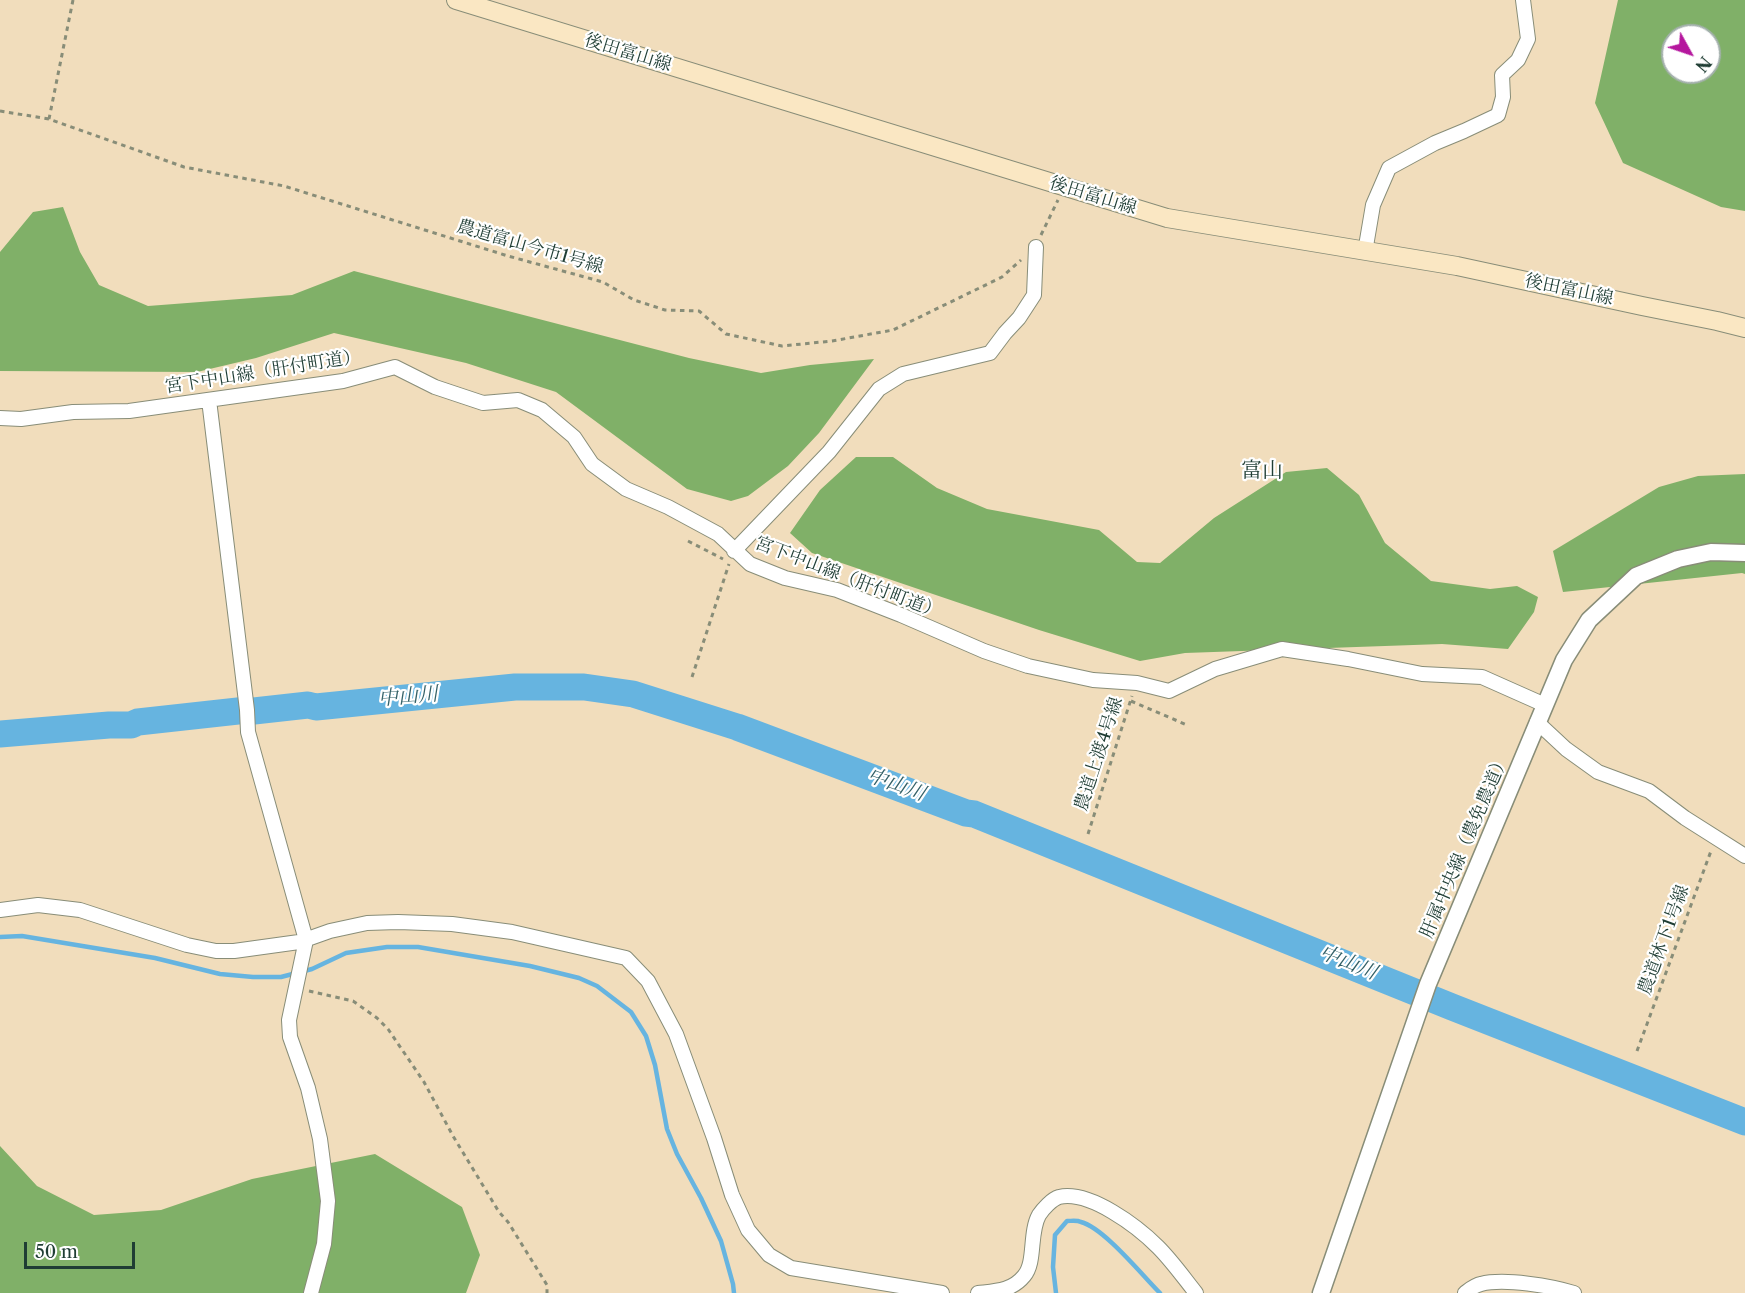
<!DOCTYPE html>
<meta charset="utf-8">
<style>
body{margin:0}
#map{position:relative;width:1745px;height:1293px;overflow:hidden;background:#f1ddbc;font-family:"Libre Caslon Text",serif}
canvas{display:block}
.north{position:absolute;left:1661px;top:24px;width:60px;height:60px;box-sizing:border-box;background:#fff;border:2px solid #a5b1ae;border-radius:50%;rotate:130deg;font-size:16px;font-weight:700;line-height:24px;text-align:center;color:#1f3d34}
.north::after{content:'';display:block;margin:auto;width:21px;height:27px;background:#b5179e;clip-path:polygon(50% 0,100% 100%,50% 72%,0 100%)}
.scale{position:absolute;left:24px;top:1242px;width:111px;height:27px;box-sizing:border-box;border:3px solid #1f3d34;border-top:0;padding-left:8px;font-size:18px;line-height:21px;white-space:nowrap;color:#1f3d34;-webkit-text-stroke:4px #fff;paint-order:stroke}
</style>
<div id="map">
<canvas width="1745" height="1293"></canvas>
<div class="north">N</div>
<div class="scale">50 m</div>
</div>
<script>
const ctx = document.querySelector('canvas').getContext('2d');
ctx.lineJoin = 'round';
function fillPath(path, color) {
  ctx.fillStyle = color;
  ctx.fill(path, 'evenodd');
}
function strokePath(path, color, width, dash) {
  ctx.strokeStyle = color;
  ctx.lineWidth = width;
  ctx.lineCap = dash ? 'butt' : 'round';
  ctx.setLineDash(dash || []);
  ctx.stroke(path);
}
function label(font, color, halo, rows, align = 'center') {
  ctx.font = font + ' "Libre Caslon Text","Noto Serif JP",serif';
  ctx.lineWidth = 4.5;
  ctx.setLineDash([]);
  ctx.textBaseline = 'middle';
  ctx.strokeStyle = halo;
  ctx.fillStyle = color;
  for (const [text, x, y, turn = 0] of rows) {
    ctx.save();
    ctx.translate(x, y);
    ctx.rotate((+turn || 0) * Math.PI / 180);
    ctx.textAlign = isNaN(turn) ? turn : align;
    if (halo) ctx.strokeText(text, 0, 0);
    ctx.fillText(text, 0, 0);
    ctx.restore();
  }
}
fillPath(new Path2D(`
 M 1618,0 L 1745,0 L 1745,211 L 1721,207 L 1623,163 L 1595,103 ZM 1673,36 L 1709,36 L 1709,72 L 1673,72 Z
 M 63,207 L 80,252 L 99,285 L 148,306 L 292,295 L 354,271 L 689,358 L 761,373 L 810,365 L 874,359 L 819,433 L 788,466 L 748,496 L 731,501 L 687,489 L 556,392 L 466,363 L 334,333 L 256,358 L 197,372 L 0,371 L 0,252 L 33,212 Z
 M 856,457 L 893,457 L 937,488 L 987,509 L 1099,530 L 1137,562 L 1160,563 L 1214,518 L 1286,472 L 1327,468 L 1359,495 L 1385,543 L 1431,581 L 1490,589 L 1517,586 L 1538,597 L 1534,612 L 1508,649 L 1442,644 L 1185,653 L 1140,661 L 1039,630 L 812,553 L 790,533 L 820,490 Z
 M 1745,474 L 1745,574 L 1742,573 L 1563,592 L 1553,551 L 1659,487 L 1698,476 Z
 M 0,1146 L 37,1186 L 94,1215 L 161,1210 L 252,1179 L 375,1154 L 462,1207 L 480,1255 L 466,1293 L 0,1293 Z`), '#80b068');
strokePath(new Path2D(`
 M 0,937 L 22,936 L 155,958 L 220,974 L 253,977 L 281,977 L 312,969 L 346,953 L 387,947 L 418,947 L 530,966 L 579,978 L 597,986 L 631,1012 L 646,1036 L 655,1065 L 667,1129 L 677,1154 L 701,1198 L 721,1241 L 733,1284 L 734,1293
 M 1056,1293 L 1053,1267 L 1055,1235 L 1067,1221 C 1072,1221 1077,1220 1081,1222 C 1104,1228 1142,1275 1160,1293`), '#66b4e0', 4.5);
strokePath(new Path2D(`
 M 0,734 L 109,725 L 131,725 L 138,722 L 247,710 L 254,711 L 308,705 L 316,707 L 515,687 L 584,687 L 633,694 L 737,727 L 966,813 L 974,814 L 1452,1007 L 1745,1122`), '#66b4e0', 27);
const minor = new Path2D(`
 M 1365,252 L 1373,205 L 1389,168 L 1435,143 L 1464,131 L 1498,115 L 1503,97 L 1502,75 L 1518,60 L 1528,39 L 1523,0
 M 209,400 L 247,710 L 248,732 L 306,940 L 289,1020 L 290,1037 L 308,1088 L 320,1139 L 328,1201 L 324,1244 L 311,1293
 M 0,418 L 21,419 L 73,412 L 129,411 L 343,381 L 395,367 L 435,387 L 483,403 L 518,400 L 542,410 L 574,437 L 592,464 L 626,489 L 668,507 L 718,534 L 750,564 L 785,578 L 837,590 L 901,615 L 984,651 L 1028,666 L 1093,680 L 1137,683 L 1169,691 L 1215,669 L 1282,649 L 1348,659 L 1422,674 L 1482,677 L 1545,705
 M 734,551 L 829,452 L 879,389 L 903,374 L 990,353 L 1005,333 L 1019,318 L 1034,295 L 1036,247
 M 1537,722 L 1566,749 L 1598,772 L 1649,791 L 1685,818 L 1745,856
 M 0,910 L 38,905 L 80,910 L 187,945 L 216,951 L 234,951 L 299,942 L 330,931 L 367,923 L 398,922 L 452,924 L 512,932 L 626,958 L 648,981 L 676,1034 L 714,1138 L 732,1195 L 748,1230 L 769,1255 L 791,1268 L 942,1293
 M 978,1293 C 995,1291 1012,1291 1024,1276 C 1036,1262 1029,1233 1039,1215 C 1043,1209 1052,1199 1059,1197 C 1090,1190 1138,1227 1158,1247 C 1172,1261 1184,1278 1196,1293
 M 1465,1293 C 1469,1290 1475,1285 1481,1284 C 1504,1278 1552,1286 1574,1293`);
const tertiary = new Path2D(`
 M 1321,1293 L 1428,984 L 1564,660 L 1589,620 L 1636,576 L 1678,559 L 1711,552 L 1745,553`);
const secondary = new Path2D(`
 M 456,0 L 1167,218 L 1457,266 L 1642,306 L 1717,321 L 1745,328`);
strokePath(minor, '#888d78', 16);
strokePath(tertiary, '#888d78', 19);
strokePath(secondary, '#888d78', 20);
strokePath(new Path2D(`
 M 73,0 L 49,119 L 184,167 L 284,186 L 508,256 L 603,282 L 634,300 L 665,310 L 699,311 L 726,334 L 782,346 L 832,341 L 893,330 L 1002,277 L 1021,260
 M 0,111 L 49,119
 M 1041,235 L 1058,200
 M 688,541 L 723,559
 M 692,677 L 729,564
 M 1131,701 L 1187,725
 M 1088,834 L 1132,696
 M 309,991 L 353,1001 L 377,1018 L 388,1029 L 424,1082 L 453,1136 L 499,1212 L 508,1222 L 547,1285 L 547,1293
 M 1637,1051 L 1711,851`), '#888d78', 3, [4.5, 4.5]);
strokePath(minor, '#fff', 14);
strokePath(tertiary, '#fff', 16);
strokePath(secondary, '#fae7c3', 18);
label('18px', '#1f3d34', '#fff', [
 ["後田富山線",628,53,17],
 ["後田富山線",1093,196,17],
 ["農道富山今市1号線",530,247,16],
 ["後田富山線",1569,290,12],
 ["宮下中山線（肝付町道）",263,372,-9],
 ["宮下中山線（肝付町道）",848,578,21],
 ["農道上渡4号線",1099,754,-72],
 ["肝属中央線（農免農道）",1465,846,-67],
 ["農道林下1号線",1664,940,-70]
]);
label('italic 20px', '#346168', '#fff', [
 ["中山川",408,697,-5],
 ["中山川",896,785,20],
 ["中山川",1348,963,22]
]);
label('21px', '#1f3d34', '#fff', [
 ["富山",1262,471]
]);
</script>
